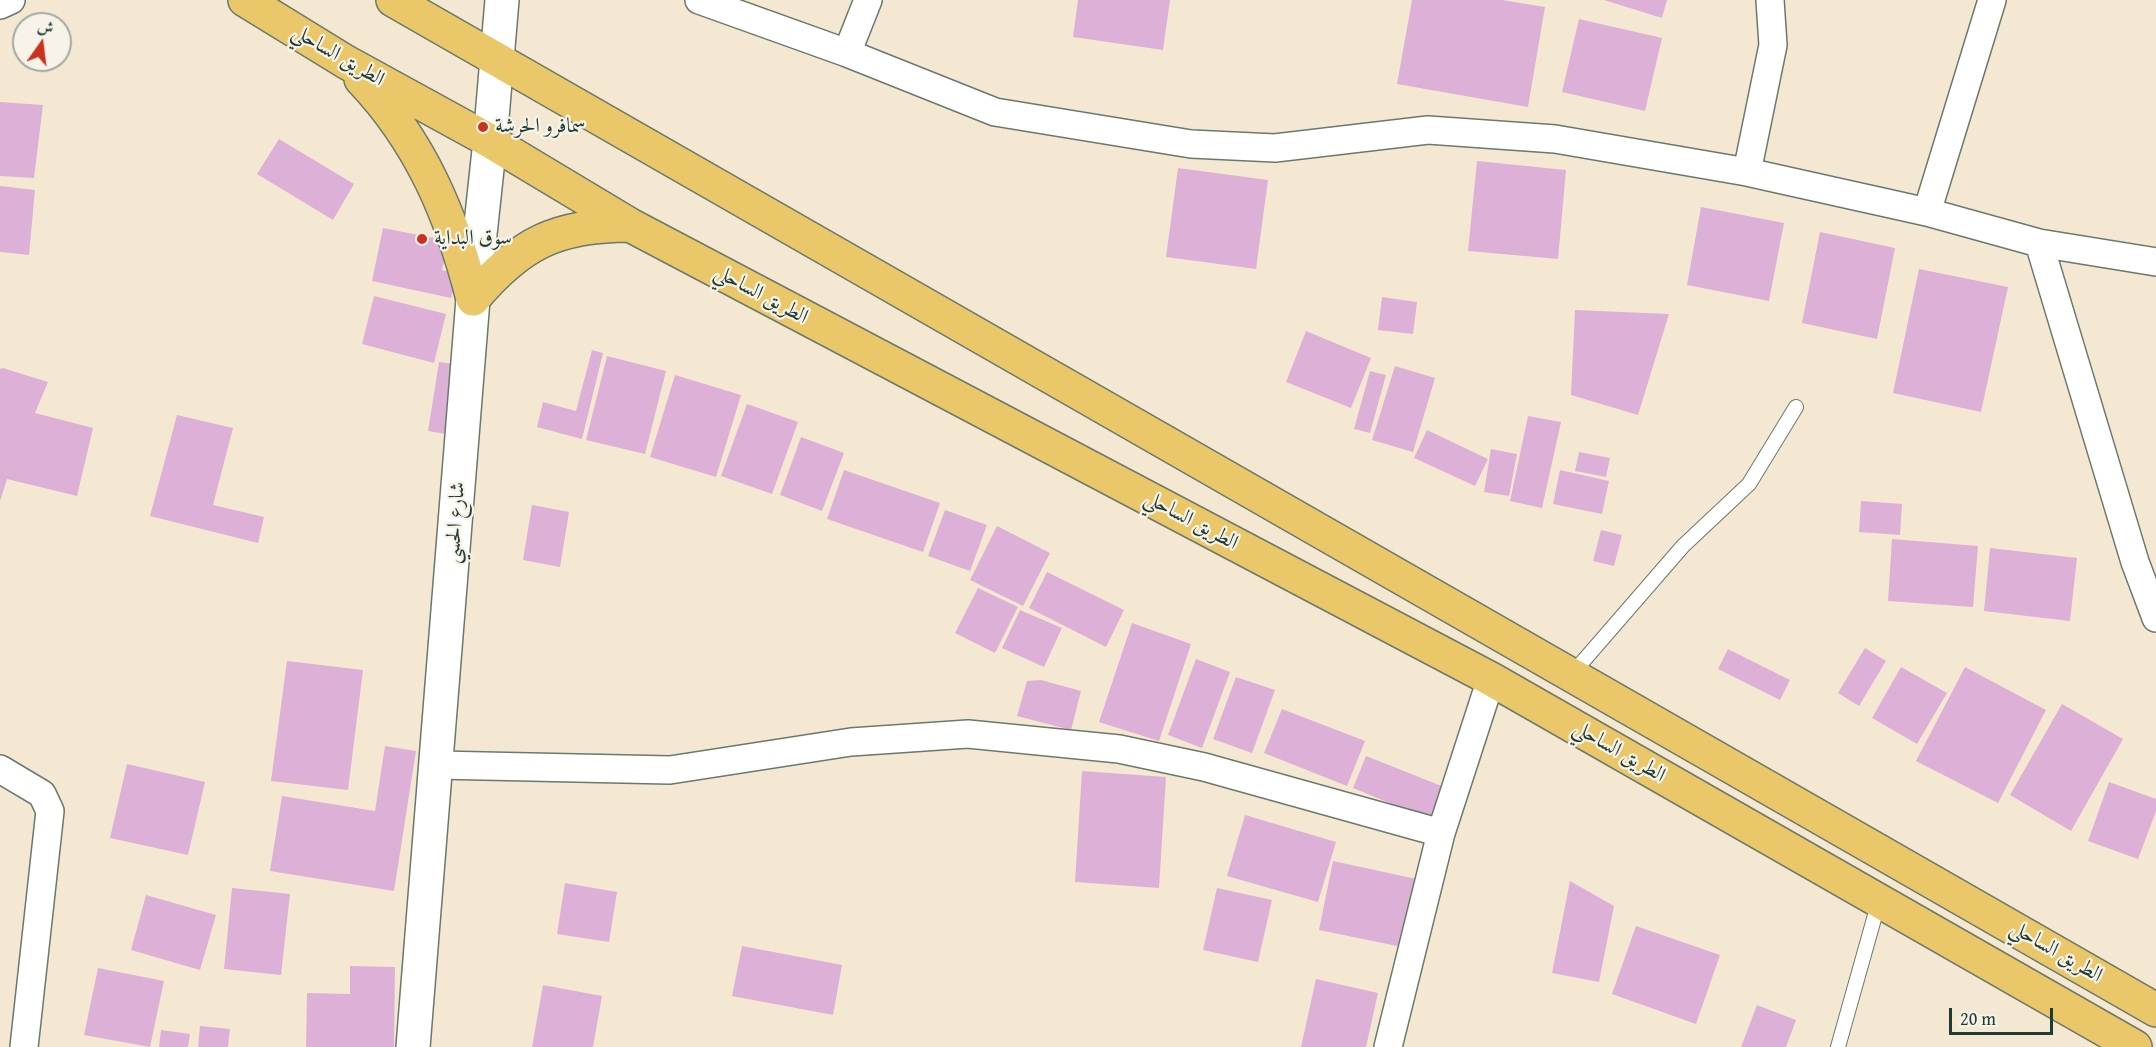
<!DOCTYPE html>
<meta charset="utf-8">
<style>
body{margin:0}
#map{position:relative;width:2156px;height:1047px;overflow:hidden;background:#f5e8d3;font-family:"Gentium Book Plus",Amiri,serif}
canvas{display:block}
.north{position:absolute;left:12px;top:12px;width:60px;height:60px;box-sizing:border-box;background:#f7f3e8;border:2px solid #a1aaa0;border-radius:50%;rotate:14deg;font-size:16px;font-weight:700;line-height:24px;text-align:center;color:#1f3d34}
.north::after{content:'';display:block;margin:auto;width:21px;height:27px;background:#c8321e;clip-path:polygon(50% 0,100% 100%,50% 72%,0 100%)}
.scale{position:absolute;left:1949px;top:1008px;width:104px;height:27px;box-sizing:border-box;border:3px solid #1f3d34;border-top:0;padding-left:8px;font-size:18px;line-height:21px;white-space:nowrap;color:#1f3d34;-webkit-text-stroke:4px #f7f3e8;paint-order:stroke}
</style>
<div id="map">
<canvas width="2156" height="1047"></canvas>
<div class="north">ش</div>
<div class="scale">20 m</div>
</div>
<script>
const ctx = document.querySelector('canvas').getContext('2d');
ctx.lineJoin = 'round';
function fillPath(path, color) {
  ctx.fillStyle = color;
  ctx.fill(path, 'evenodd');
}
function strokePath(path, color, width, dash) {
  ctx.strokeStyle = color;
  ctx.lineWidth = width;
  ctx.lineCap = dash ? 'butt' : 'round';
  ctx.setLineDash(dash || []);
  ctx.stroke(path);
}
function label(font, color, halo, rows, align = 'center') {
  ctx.font = font + ' "Gentium Book Plus",Amiri,serif';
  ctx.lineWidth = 4.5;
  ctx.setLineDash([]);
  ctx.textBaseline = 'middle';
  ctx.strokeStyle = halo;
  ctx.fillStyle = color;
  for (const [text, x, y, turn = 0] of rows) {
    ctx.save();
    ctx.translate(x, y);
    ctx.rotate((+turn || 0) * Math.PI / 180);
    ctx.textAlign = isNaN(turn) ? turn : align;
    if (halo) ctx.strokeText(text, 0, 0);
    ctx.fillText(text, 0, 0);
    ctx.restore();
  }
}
fillPath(new Path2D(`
 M 1078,0 L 1170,0 L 1163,50 L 1073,37 Z
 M 1412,0 L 1502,0 L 1545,7 L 1528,107 L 1397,84 Z
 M 1604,0 L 1667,0 L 1662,18 Z
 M 1579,19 L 1662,38 L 1645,111 L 1562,92 Z
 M 0,102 L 43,105 L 34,178 L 0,176 Z
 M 279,139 L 354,184 L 333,220 L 257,174 Z
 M 1477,161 L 1566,170 L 1558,259 L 1468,251 Z
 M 1178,168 L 1268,180 L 1256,269 L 1166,257 Z
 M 0,186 L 35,190 L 29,255 L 0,252 Z
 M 1701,207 L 1784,223 L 1769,301 L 1687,285 Z
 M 383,228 L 449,241 L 442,270 L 457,274 L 451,298 L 372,281 Z
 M 1820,232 L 1895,248 L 1877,339 L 1802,323 Z
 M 1919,269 L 2008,287 L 1981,412 L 1893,393 Z
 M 374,296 L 446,314 L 434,363 L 362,344 Z
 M 1382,297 L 1417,302 L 1413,334 L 1378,330 Z
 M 1575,310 L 1669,314 L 1638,415 L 1571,395 Z
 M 1306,331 L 1371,358 L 1351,408 L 1286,382 Z
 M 592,350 L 603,353 L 582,439 L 537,427 L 543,402 L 576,411 Z
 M 607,356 L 666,371 L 645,454 L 586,440 Z
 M 439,362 L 463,365 L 452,435 L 428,431 Z
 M 1395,366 L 1435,378 L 1413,452 L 1372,440 Z
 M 3,368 L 48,382 L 35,413 L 93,428 L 77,496 L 7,479 L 0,501 L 0,369 Z
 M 1370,371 L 1386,375 L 1370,433 L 1354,429 Z
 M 675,375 L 741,395 L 716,477 L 650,457 Z
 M 747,404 L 798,422 L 772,494 L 721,476 Z
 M 177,415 L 233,428 L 213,505 L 264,517 L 258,543 L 150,516 Z
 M 1528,416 L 1561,422 L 1542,508 L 1510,501 Z
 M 1427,430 L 1488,459 L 1475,486 L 1414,458 Z
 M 801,437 L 844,453 L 822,511 L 780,495 Z
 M 1491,449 L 1517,454 L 1509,496 L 1484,492 Z
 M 1579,452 L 1610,458 L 1606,477 L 1575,471 Z
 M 844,470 L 940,503 L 923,552 L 827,519 Z
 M 1560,470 L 1609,481 L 1602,514 L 1553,504 Z
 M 1861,501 L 1902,504 L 1900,535 L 1859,532 Z
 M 532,505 L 569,512 L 560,567 L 523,560 Z
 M 945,510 L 987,525 L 970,571 L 928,556 Z
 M 997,526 L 1050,553 L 1023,606 L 970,580 Z
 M 1601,530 L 1622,535 L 1614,566 L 1593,561 Z
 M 1892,539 L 1978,546 L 1973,607 L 1888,601 Z
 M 1990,548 L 2077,558 L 2070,621 L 1984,611 Z
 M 1047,572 L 1124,610 L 1106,647 L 1029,608 Z
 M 978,588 L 1018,607 L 995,653 L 955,633 Z
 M 1020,610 L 1062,628 L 1044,667 L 1002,648 Z
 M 1132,623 L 1191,644 L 1159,741 L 1099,722 Z
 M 1865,648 L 1886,661 L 1859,706 L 1838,693 Z
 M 1728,649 L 1790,680 L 1780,700 L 1718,669 Z
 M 1196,659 L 1230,672 L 1202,748 L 1168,735 Z
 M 287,661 L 363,670 L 348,790 L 271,781 Z
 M 1901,667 L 1947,693 L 1917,744 L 1872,718 Z
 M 1965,667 L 2046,710 L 1998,803 L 1916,761 Z
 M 1236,677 L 1275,690 L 1252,753 L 1213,739 Z
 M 1041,680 L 1081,691 L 1071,730 L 1017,716 L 1027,681 Z
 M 2062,704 L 2123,739 L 2071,831 L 2010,795 Z
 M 1282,709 L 1365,741 L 1347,786 L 1264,753 Z
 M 385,746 L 416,751 L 394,891 L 270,871 L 282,796 L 375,811 Z
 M 1366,756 L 1444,787 L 1431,820 L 1353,788 Z
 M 127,764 L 205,782 L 188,855 L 110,838 Z
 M 1082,771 L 1166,777 L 1159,888 L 1075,882 Z
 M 2109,782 L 2156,799 L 2156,811 L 2138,859 L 2088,841 Z
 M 1245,815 L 1336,842 L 1318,902 L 1227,876 Z
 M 1333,861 L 1421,880 L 1407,948 L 1319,930 Z
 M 1570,881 L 1614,906 L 1599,982 L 1552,973 Z
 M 565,883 L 617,892 L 609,942 L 557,934 Z
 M 232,888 L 290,894 L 281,975 L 224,969 Z
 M 1217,888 L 1272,900 L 1258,962 L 1203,950 Z
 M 146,895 L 216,915 L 200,970 L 131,950 Z
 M 1636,926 L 1720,955 L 1696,1024 L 1612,994 Z
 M 742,946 L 842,965 L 833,1015 L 732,996 Z
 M 350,966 L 395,967 L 394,1047 L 306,1047 L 307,993 L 350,994 Z
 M 98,968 L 164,981 L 150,1047 L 84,1035 Z
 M 1316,979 L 1378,993 L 1366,1047 L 1301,1047 Z
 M 543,985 L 602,996 L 593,1047 L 532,1047 Z
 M 1757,1005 L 1796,1020 L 1786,1047 L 1741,1047 Z
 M 200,1026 L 230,1029 L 228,1047 L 198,1047 Z
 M 161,1030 L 190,1034 L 188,1047 L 159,1047 Z`), '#ddb0d8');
const service = new Path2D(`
 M 1572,674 L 1683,546 L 1749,484 L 1796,407
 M 1838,1047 L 1879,901`);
const minor = new Path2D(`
 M 699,0 L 847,53 L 995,112 L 1191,144 L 1275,148 L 1428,130 L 1555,139 L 1747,172 L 1927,212 L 2039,243 L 2156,262
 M 0,5 L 11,0
 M 847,53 L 868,0
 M 1747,172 L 1773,45 L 1770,0
 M 1927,212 L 1992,0
 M 2039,243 L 2135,562 L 2156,618
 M 437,765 L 670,770 L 851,742 L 968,734 L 1119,749 L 1204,767 L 1441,833
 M 0,769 L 42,794 L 50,811 L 24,1047
 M 1388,1047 L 1441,833 L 1491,679`);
const tertiary = new Path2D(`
 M 413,1047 L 473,299 L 490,141 L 502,0`);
const trunk = new Path2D(`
 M 245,0 L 346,62 L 490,141 L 630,225 L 1491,679 L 2135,1047
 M 393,0 L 2156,1010
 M 361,79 C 421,142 452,216 473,299
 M 473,299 C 520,243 557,225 630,225`);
strokePath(service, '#6a796c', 16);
strokePath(minor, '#6a796c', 30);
strokePath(tertiary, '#6a796c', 36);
strokePath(trunk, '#6a796c', 36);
strokePath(service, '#fff', 14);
strokePath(minor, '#fff', 27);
strokePath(tertiary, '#fff', 33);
strokePath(trunk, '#eac769', 33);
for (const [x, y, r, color] of [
 [483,127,6,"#c8321e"],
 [422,239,6,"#c8321e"]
]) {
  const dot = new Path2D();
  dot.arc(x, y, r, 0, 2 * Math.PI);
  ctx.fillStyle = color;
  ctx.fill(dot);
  strokePath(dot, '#f7f3e8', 2);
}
label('21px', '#1f3d34', '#f7f3e8', [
 ["الطريق الساحلي",338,56,30],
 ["الطريق الساحلي",761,295,28],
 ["الطريق الساحلي",1191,521,28],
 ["شارع الحسي",456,523,-86],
 ["الطريق الساحلي",1619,752,30],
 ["الطريق الساحلي",2056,952,30]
]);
label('21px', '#1f3d34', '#f7f3e8', [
 ["سمافرو الحرشة",495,127],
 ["سوق البداية",434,239]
], 'left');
</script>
